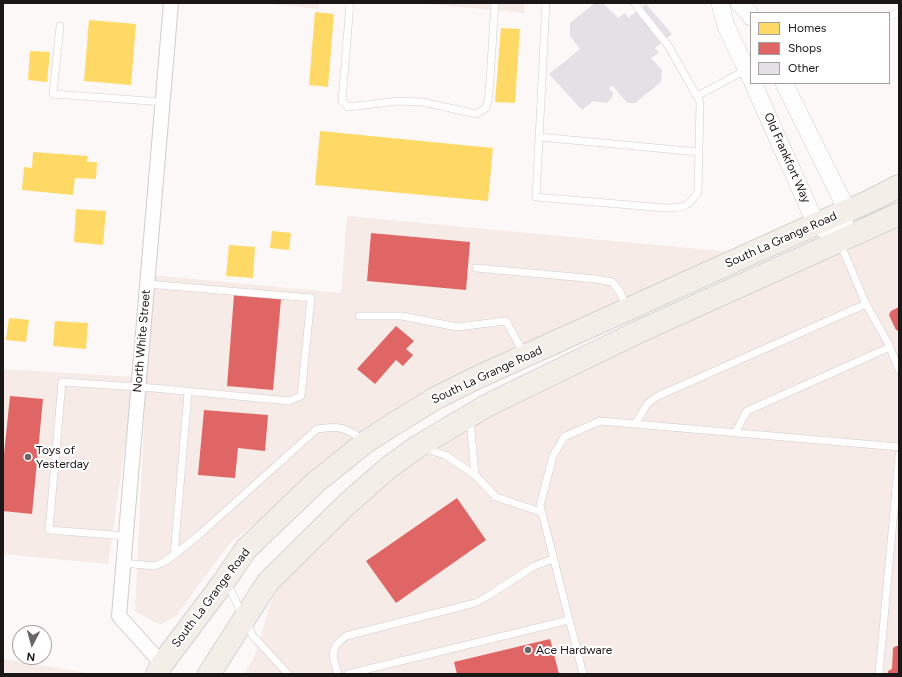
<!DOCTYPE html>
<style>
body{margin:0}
#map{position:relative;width:902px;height:677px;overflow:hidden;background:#fcf8f7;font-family:Figtree,sans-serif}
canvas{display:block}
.frame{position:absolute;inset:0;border:4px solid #1a1716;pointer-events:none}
.legend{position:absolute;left:750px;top:12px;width:140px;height:72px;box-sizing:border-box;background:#fff;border:1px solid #a3a2a2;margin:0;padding:5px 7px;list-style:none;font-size:12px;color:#1a1716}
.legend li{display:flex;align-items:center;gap:8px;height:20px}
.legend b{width:20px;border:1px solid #a3a2a2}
.north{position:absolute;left:12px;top:625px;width:40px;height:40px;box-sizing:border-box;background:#fff;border:1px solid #a3a2a2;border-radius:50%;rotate:186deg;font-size:11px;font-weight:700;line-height:16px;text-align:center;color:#1a1716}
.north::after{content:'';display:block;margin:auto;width:14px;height:18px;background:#696665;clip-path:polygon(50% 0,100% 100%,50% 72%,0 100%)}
</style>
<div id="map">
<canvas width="902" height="677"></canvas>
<div class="frame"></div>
<ul class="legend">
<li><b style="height:11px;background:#ffd966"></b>Homes</li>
<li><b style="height:11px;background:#e06666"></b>Shops</li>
<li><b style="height:11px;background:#e3e0e6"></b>Other</li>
</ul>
<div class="north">N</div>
</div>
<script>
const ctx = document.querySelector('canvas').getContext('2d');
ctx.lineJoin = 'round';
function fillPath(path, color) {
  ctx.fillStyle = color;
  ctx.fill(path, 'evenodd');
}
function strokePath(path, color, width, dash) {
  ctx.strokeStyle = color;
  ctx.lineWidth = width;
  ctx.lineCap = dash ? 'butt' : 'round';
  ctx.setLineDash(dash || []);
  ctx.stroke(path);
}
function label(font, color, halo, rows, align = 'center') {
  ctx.font = font + ' Figtree,sans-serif';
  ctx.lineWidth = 4;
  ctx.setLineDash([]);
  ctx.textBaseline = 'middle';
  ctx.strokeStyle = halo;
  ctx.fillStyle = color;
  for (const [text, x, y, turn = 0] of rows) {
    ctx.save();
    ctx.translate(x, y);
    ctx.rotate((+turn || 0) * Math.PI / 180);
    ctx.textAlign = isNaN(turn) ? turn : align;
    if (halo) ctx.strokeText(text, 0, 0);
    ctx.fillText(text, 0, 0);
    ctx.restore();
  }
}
fillPath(new Path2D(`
 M 263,3 L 319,3 L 318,9 Z
 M 417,3 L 525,3 L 524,13 Z
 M 347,216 L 742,253 L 603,315 L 310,480 L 230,543 L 176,616 L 160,625 L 135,611 L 151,275 L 341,293 Z
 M 899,223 L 899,674 L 244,674 L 254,658 L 275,589 L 363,503 L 416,456 L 526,395 Z
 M 3,369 L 135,377 L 108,564 L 3,554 Z
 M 3,659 L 94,674 L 3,674 Z`), '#f6ebe7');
fillPath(new Path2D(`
 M 315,12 L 334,14 L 328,87 L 309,85 Z
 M 89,20 L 136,24 L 131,85 L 84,81 Z
 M 501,28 L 520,29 L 515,103 L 495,102 Z
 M 30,51 L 50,52 L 47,82 L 28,80 Z
 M 320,131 L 493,148 L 488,201 L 315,185 Z
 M 33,152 L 88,156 L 87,162 L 97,162 L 96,179 L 75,178 L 73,195 L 22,190 L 24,167 L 32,168 Z
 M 76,209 L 106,211 L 103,245 L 74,242 Z
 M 272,231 L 291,233 L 289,250 L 270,248 Z
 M 229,245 L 255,247 L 253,278 L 226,276 Z
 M 9,318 L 29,320 L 26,342 L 6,340 Z
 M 55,321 L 88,323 L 86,349 L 53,346 Z`), '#ffd966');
fillPath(new Path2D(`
 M 371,233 L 470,242 L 466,290 L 367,281 Z
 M 234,295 L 281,299 L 273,390 L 227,386 Z
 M 899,307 L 899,331 L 896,330 L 889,315 L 891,311 Z
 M 396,326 L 414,341 L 406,349 L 413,355 L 403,366 L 396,360 L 375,384 L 357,369 Z
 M 10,396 L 43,399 L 32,514 L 3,511 L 3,464 Z
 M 204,410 L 268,415 L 265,451 L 238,448 L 235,478 L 198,475 Z
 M 457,498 L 486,540 L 396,603 L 366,561 Z
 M 550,639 L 559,674 L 457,674 L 454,662 Z
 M 896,646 L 899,646 L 899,674 L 888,674 L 888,671 L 892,669 L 893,648 Z`), '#e06666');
fillPath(new Path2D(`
 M 595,3 L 604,4 L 618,18 L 625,13 L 628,18 L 646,4 L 672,34 L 655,48 L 659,53 L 651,58 L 662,70 L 661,82 L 635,103 L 627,103 L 613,86 L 609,88 L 613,93 L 612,98 L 607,103 L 593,101 L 582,110 L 549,74 L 580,49 L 570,36 L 570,23 Z`), '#e3e0e6');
const service = new Path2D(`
 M 350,3 L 342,101 L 348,107 L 398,101 L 423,102 L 476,114 L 486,108 L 489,95 L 495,3
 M 546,3 L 536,197 L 665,208 C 685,207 686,209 698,192 L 700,102 L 669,47 L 634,3
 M 889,17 L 899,12
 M 60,26 L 53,94 L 163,102
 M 697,96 L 746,70
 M 539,137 L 699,152
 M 840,243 L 866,304 L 888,343 L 899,370
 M 476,268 L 596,279 L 612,282 L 620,292 L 627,308
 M 359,316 L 402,316 L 457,327 L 506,321 L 524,354
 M 470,419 L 475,475
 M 635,424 L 648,403 L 658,396 L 866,304
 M 735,433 L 747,411 L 890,347
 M 423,448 L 445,455 L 475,475 L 496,497 L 541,512
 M 126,536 L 49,530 L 62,382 L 153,388 L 289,401 L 301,396 L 311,298 L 147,284
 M 174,555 L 188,393
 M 123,563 L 154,566 L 162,563 L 174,555 L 200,534 L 317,429 C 339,425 347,428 364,441
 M 227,583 L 253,636 L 288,674
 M 338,674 C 332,656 329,648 346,636 L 475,603 L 488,596 L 534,566 L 553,559
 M 348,674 L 569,620
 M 583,674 L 540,505 L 553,456 L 564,437 L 600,421 L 899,447
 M 879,674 L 899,455`);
const minor = new Path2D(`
 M 162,664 L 119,616 L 171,3`);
const tertiary = new Path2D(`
 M 720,3 L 726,26 L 751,79
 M 739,3 L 749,13 L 751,17
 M 753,83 L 816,224 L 839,241 L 847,210 L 784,83`);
const primary = new Path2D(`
 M 157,674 L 162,664 L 225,580 L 246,549 L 316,482 L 366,442 L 392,425 L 436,398 L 476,378 L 816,224 L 870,201 L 899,186
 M 209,674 L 268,582 L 346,505 L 388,468 L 417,447 L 488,405 L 638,332 L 899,214`);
strokePath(service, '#d1cdcc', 8);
strokePath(minor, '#d1cdcc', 16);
strokePath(tertiary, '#d1cdcc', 18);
strokePath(primary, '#d5d3d2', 24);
strokePath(service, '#fffefe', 7);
strokePath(minor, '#fffefe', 14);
strokePath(tertiary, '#fffefe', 17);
strokePath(primary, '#f3eee8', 22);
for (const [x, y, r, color] of [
 [28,457,4,"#696665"],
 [528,650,4,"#696665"]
]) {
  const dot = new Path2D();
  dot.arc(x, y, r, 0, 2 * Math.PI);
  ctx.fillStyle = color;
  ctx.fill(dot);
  strokePath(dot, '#fff', 1.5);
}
label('12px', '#1a1716', '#fff', [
 ["Old Frankfort Way",787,158,66],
 ["South La Grange Road",781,240,-24],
 ["North White Street",142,341,-85],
 ["South La Grange Road",487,375,-25],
 ["South La Grange Road",211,598,-53]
]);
label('12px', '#1a1716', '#fff', [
 ["Toys of",36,450],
 ["Yesterday",36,464],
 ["Ace Hardware",536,650]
], 'left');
</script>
